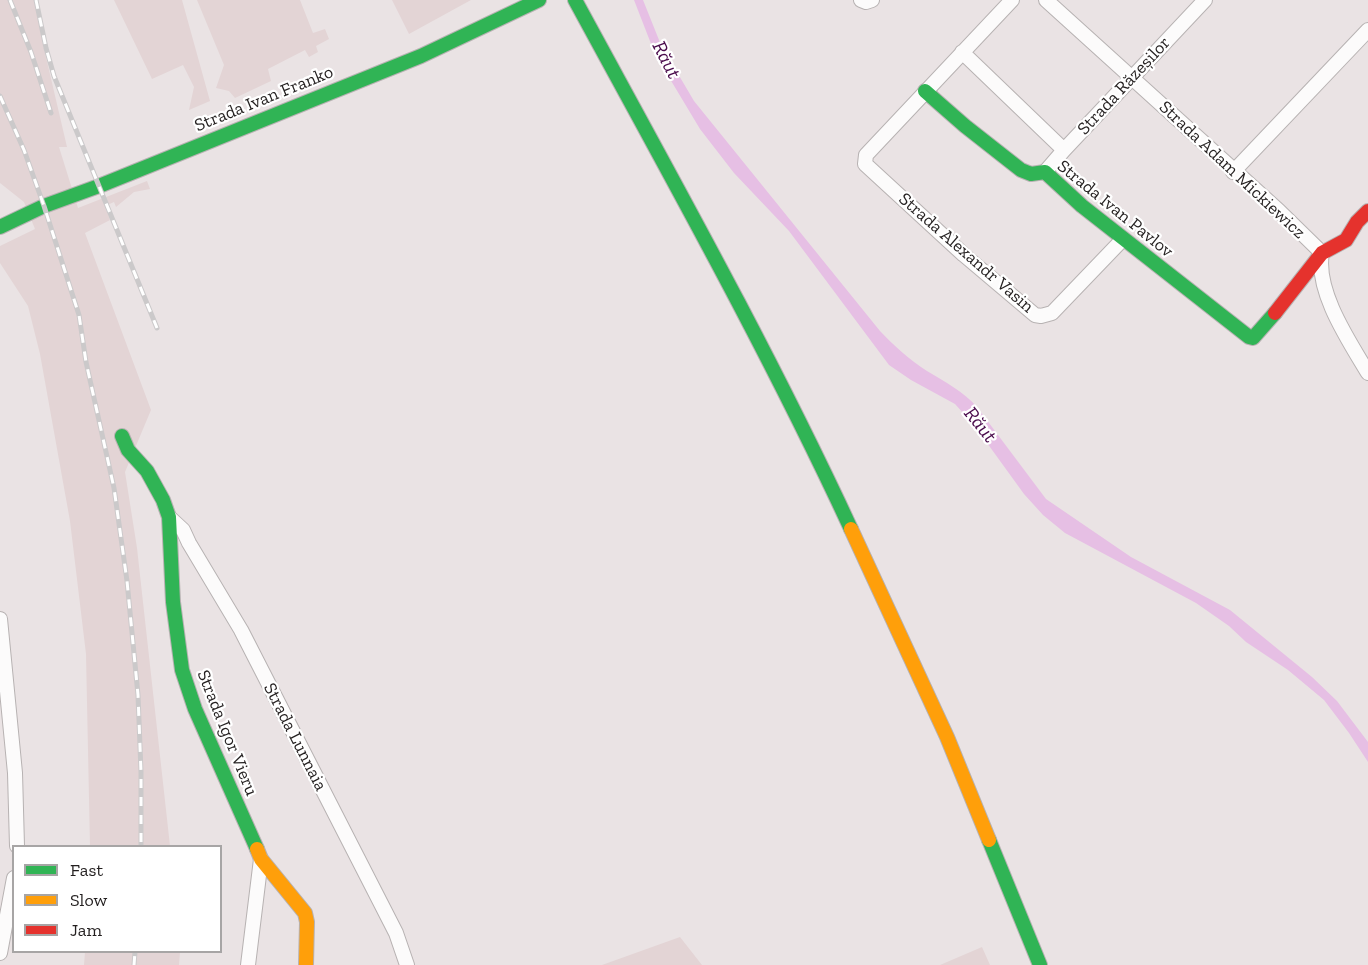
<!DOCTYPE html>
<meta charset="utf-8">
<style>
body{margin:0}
#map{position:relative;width:1368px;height:965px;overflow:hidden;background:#eae3e4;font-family:"Zilla Slab",serif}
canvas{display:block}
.legend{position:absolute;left:12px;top:845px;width:210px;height:108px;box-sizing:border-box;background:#fff;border:2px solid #a7a5a5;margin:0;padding:8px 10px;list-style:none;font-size:18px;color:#231f1f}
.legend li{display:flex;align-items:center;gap:12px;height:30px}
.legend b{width:30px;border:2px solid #a7a5a5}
</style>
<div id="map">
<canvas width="1368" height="965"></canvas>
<ul class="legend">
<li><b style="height:8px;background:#30b455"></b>Fast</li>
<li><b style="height:8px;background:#ff9f0a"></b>Slow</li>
<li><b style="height:8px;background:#e5322d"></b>Jam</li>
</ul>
</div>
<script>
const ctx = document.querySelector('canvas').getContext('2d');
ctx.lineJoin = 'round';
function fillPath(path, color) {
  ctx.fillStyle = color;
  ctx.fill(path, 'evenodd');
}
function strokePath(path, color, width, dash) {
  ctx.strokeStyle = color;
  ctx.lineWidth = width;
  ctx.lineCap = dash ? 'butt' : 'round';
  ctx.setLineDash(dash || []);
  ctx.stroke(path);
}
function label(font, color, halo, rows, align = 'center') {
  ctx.font = font + ' "Zilla Slab",serif';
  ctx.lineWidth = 4.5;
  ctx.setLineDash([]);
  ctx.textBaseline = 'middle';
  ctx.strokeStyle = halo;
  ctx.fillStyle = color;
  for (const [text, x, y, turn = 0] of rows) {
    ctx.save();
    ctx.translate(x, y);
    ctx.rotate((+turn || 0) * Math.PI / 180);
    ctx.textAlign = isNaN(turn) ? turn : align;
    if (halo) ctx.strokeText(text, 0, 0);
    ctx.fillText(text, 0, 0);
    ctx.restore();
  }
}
fillPath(new Path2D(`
 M 0,0 L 38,0 L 42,40 L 67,147 L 59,147 L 78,208 L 147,181 L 150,189 L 134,192 L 116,207 L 114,202 L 105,206 L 110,220 L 85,233 L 151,410 L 125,472 L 137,548 L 170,846 L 90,846 L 86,654 L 70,521 L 40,354 L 28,306 L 0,263 L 0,246 L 35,229 L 24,202 L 0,183 Z
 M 114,0 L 182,0 L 210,101 L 189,110 L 194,87 L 183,65 L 152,79 Z
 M 197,0 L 300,0 L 313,33 L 325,29 L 329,39 L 316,46 L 318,52 L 309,57 L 305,50 L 268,69 L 271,81 L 235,98 L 229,91 L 216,88 L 224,65 Z
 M 392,0 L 471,0 L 409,34 Z
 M 680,937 L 702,965 L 602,965 Z
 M 982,947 L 990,965 L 940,965 Z
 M 85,952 L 180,952 L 179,965 L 84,965 Z`), '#e3d4d5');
fillPath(new Path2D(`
 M 634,0 L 643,0 L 661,45 L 694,101 L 880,331 C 894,346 910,360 927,371 C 945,382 963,391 977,407 L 1046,499 L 1131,557 L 1230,610 L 1312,677 L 1337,701 L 1368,742 L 1368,762 L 1349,733 L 1324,700 L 1288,670 L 1246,642 L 1229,626 L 1196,603 L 1065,533 L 1043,515 L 1024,494 L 974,425 L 955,404 L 911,380 L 889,365 L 789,231 L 734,173 L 700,129 L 655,54 Z`), '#e6bfe4');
const street = new Path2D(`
 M 861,0 L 866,2 L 872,0
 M 1012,0 L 866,155 L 865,164 L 964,255 L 1035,315 L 1041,316 L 1052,313 L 1123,239
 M 1046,0 L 1279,211 L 1322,253 C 1315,291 1349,341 1368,373
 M 962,52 L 1064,150
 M 1045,172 L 1064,150 L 1205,0
 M 1233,172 L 1368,30
 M 169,517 L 183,530 L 189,543 L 241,630 L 396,933 L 407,965
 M 0,619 L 15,773 L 17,846
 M 0,953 L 14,878
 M 248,965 L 261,859`);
const fast = new Path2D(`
 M 575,0 C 670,175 767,348 851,529
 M 925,91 L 965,126 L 1021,170 L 1031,174 L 1045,172 L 1082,206 L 1249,337 L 1253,338 L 1275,313
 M 0,227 L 44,206 L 99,186 L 421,56 L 539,0
 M 122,436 L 128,450 L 147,471 L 163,500 L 169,517 L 173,602 L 182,670 L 195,709 L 257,849
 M 989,840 L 1040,965`);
const slow = new Path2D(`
 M 851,529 L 947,737 L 989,840
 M 257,849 L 261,859 L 305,913 L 307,922 L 306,965`);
const jam = new Path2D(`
 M 1275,313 L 1322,253 L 1346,240 L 1357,222 L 1368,211`);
strokePath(street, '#b7b2b2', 16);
strokePath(fast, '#b7b2b2', 16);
strokePath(slow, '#b7b2b2', 16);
strokePath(jam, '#b7b2b2', 16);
strokePath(street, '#fcfbfb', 14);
strokePath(fast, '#30b455', 14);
strokePath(slow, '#ff9f0a', 14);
strokePath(jam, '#e5322d', 14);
const rail = new Path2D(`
 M 10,0 L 31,52 L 51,113
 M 36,0 L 46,48 L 54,76 L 157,328
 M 0,96 L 24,150 L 44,206 L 79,315 L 86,362 L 114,488 L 127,581 L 138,695 L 141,772 L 141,846
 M 134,965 L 135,952`);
strokePath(rail, '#cbc9ca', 5);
strokePath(rail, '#fff', 3, [9]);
label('18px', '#231f1f', '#fff', [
 ["Strada Răzeșilor",1124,86,-47],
 ["Strada Ivan Franko",264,99,-22],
 ["Strada Adam Mickiewicz",1232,170,43],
 ["Strada Ivan Pavlov",1115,209,39],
 ["Strada Alexandr Vasin",966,253,41],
 ["Strada Igor Vieru",227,733,68],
 ["Strada Lunnaia",295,737,63]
]);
label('italic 20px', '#490a4b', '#fff', [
 ["Răut",666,60,63],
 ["Răut",980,425,51]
]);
</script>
